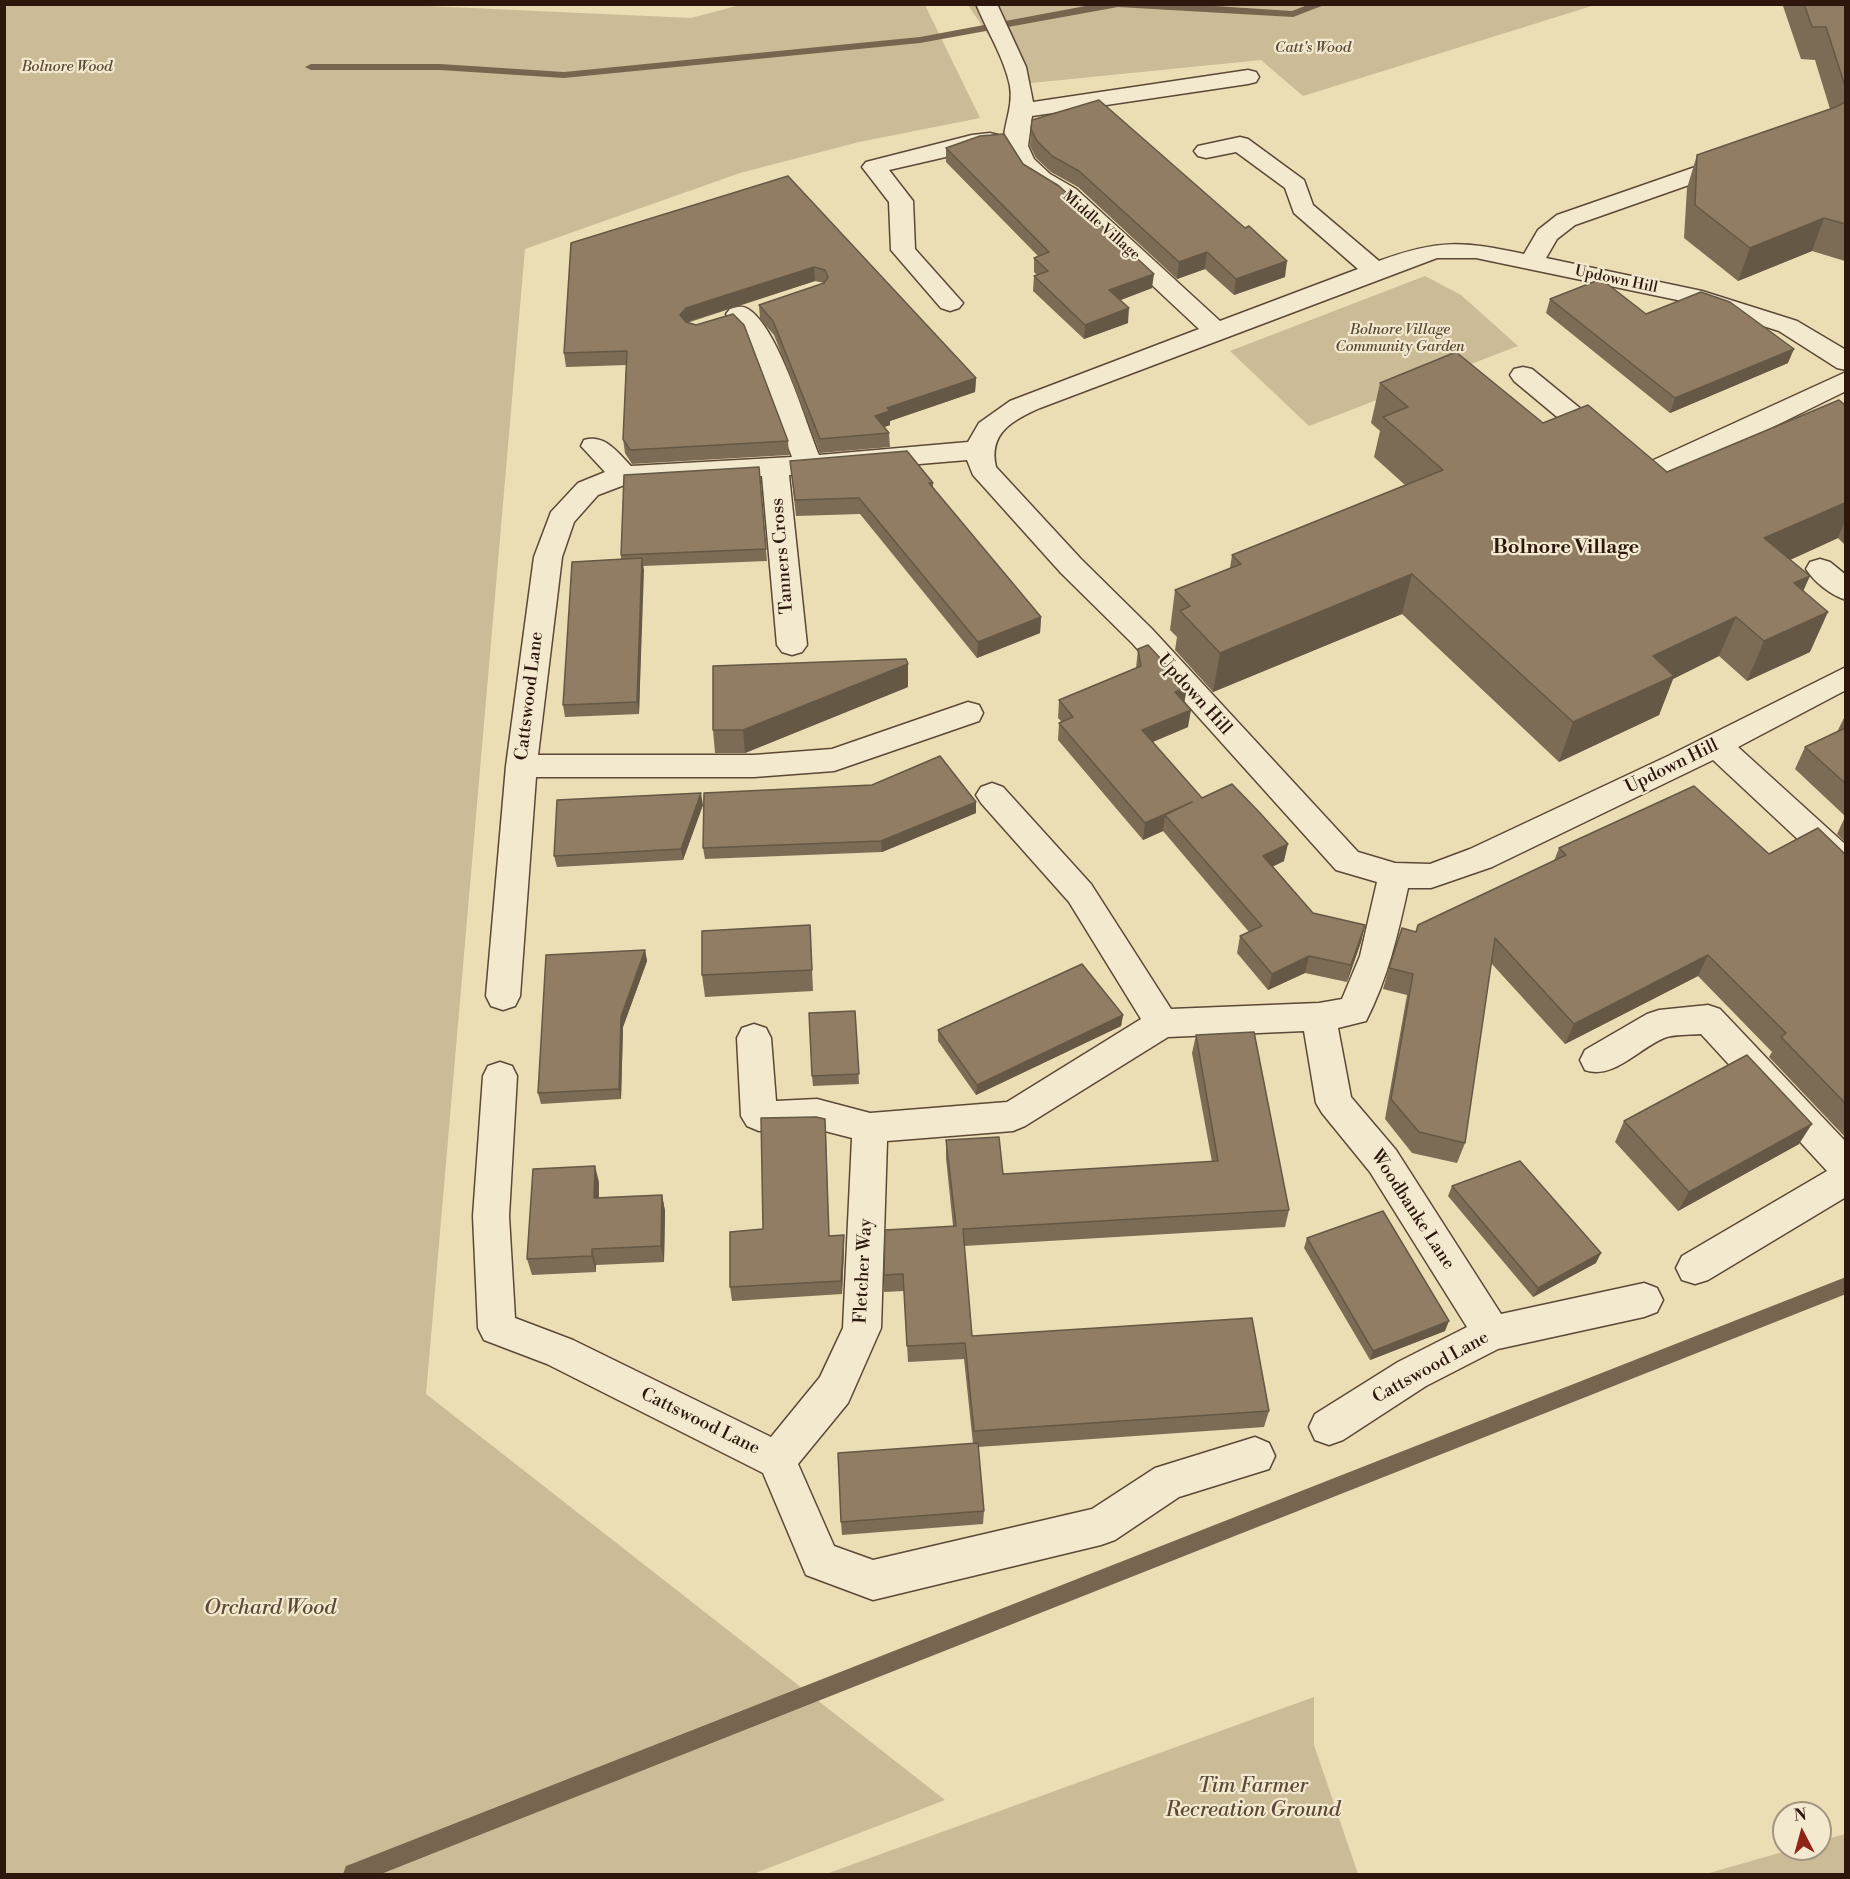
<!DOCTYPE html>
<style>
body{margin:0}
#map{position:relative;width:1850px;height:1879px;overflow:hidden;background:#ebddb4;font-family:"Libre Bodoni",serif}
canvas{display:block}
.frame{position:absolute;inset:0;border:6px solid #2d160c;pointer-events:none}
.north{position:absolute;left:1772px;top:1801px;width:60px;height:60px;box-sizing:border-box;background:#f2e9ce;border:2px solid #a39580;border-radius:50%;rotate:354deg;font-size:16px;font-weight:700;line-height:24px;text-align:center;color:#2d160c}
.north::after{content:'';display:block;margin:auto;width:21px;height:27px;background:#8f2418;clip-path:polygon(50% 0,100% 100%,50% 72%,0 100%)}
</style>
<div id="map">
<canvas width="1850" height="1879"></canvas>
<div class="frame"></div>
<div class="north">N</div>
</div>
<script>
const ctx = document.querySelector('canvas').getContext('2d');
ctx.lineJoin = 'round';
function fillPath(path, color) {
  ctx.fillStyle = color;
  ctx.fill(path, 'evenodd');
}
function strokePath(path, color, width, dash) {
  ctx.strokeStyle = color;
  ctx.lineWidth = width;
  ctx.lineCap = dash ? 'butt' : 'round';
  ctx.setLineDash(dash || []);
  ctx.stroke(path);
}
function label(font, color, halo, rows, align = 'center') {
  ctx.font = font + ' "Libre Bodoni",serif';
  ctx.lineWidth = 4.5;
  ctx.setLineDash([]);
  ctx.textBaseline = 'middle';
  ctx.strokeStyle = halo;
  ctx.fillStyle = color;
  for (const [text, x, y, turn = 0] of rows) {
    ctx.save();
    ctx.translate(x, y);
    ctx.rotate((+turn || 0) * Math.PI / 180);
    ctx.textAlign = isNaN(turn) ? turn : align;
    if (halo) ctx.strokeText(text, 0, 0);
    ctx.fillText(text, 0, 0);
    ctx.restore();
  }
}
fillPath(new Path2D(`
 M 405,5 L 691,18 L 740,5 L 925,5 L 980,118 L 859,142 L 740,173 L 525,249 L 426,1394 L 945,1800 L 753,1874 L 5,1874 L 5,5 Z
 M 968,5 L 1595,5 L 1303,96 L 1261,60 L 1021,84 Z
 M 1425,276 L 1461,295 L 1518,346 L 1309,426 L 1230,351 Z
 M 1314,1697 L 1314,1745 L 1358,1874 L 826,1874 Z
 M 1845,1834 L 1845,1874 L 1706,1874 L 1793,1849 L 1820,1849 L 1820,1841 Z`), '#cbbb97');
fillPath(new Path2D(`
 M 1096,4 L 1184,4 L 1292,11 L 1310,4 L 1327,4 L 1293,17 L 1118,7 L 920,43 L 564,78 L 440,70 L 311,70 L 305,67 L 311,64 L 440,64 L 564,72 L 920,37 Z
 M 1846,1277 L 1846,1294 L 381,1874 L 343,1874 L 346,1866 L 354,1863 Z`), '#78654f');
const minor = new Path2D(`
 M 976,4 L 997,4 L 1026,67 L 1033,102 L 1248,70 L 1256,72 L 1259,77 L 1256,82 L 1248,84 L 1032,116 L 1028,146 L 1034,159 L 1050,174 L 1076,189 L 1220,321 L 1358,269 L 1294,213 L 1285,188 L 1236,152 L 1206,158 L 1198,156 L 1194,151 L 1198,146 L 1240,137 L 1248,139 L 1304,180 L 1313,205 L 1379,261 C 1439,239 1463,241 1524,254 L 1538,230 L 1557,215 L 1724,157 L 1740,157 L 1744,162 L 1740,167 L 1575,225 L 1557,239 L 1546,258 L 1702,291 L 1797,321 L 1846,350 L 1846,370 L 1837,368 L 1779,331 L 1687,302 L 1476,258 L 1437,258 L 1040,408 C 1013,420 988,433 996,467 L 1081,559 L 1152,629 L 1358,852 L 1395,863 L 1430,864 L 1470,849 L 1668,756 L 1846,667 L 1846,690 L 1738,747 L 1846,845 L 1846,877 L 1835,874 L 1713,760 L 1492,867 L 1431,888 L 1408,888 C 1398,934 1388,978 1366,1021 L 1338,1028 L 1351,1097 L 1396,1150 L 1501,1314 L 1644,1283 L 1657,1288 L 1663,1300 L 1657,1312 L 1644,1317 L 1498,1349 L 1426,1386 L 1343,1440 L 1329,1445 L 1315,1440 L 1309,1427 L 1315,1414 L 1398,1362 L 1467,1327 L 1370,1172 L 1322,1113 L 1316,1103 L 1304,1031 L 1168,1037 L 1025,1126 L 1013,1131 L 887,1141 L 881,1328 L 848,1403 L 798,1464 L 834,1546 L 873,1560 L 1092,1509 L 1155,1468 L 1255,1437 L 1269,1443 L 1275,1456 L 1269,1469 L 1179,1497 L 1115,1540 L 1101,1545 L 873,1600 L 806,1575 L 763,1473 L 547,1364 L 484,1340 L 478,1328 L 473,1216 L 483,1076 L 488,1066 L 500,1062 L 512,1066 L 517,1076 L 509,1216 L 515,1318 L 573,1340 L 771,1437 L 820,1377 L 843,1328 L 852,1138 L 817,1129 L 759,1131 L 747,1126 L 741,1116 L 737,1038 L 742,1028 L 754,1024 L 766,1028 L 771,1038 L 776,1101 L 817,1099 L 870,1113 L 1007,1102 L 1141,1019 L 1069,902 L 981,803 L 976,795 L 981,787 L 992,783 L 1003,787 L 1091,884 L 1171,1009 L 1319,1003 L 1342,999 L 1360,956 L 1377,882 L 1336,870 L 1132,643 L 1061,573 L 973,475 L 967,460 L 789,475 L 807,645 L 802,652 L 792,655 L 782,652 L 777,645 L 762,476 L 627,484 L 598,495 L 574,522 L 562,557 L 538,755 L 754,755 L 832,749 L 968,702 L 979,705 L 983,713 L 979,721 L 834,771 L 754,777 L 536,777 L 520,996 L 515,1006 L 503,1010 L 491,1006 L 486,996 L 506,766 L 534,557 L 551,512 L 578,483 L 605,472 L 581,446 L 584,440 C 605,434 617,452 631,466 L 792,457 L 747,338 L 726,314 L 730,309 C 736,307 742,305 748,309 C 778,327 805,421 819,455 L 968,442 L 979,423 L 1010,401 L 1199,329 L 1060,199 C 1036,187 1002,167 1004,136 C 1006,119 1013,104 1010,86 C 1004,57 987,31 976,4 Z
 M 990,133 L 998,135 L 1002,140 L 998,145 L 889,170 L 913,201 L 915,249 L 963,303 L 959,308 L 950,311 L 941,308 L 891,250 L 889,202 L 862,167 L 866,162 L 972,135 Z
 M 1523,367 L 1532,369 L 1647,463 L 1846,372 L 1846,391 L 1712,457 L 1644,484 L 1634,481 L 1514,381 L 1510,375 L 1514,369 Z
 M 1820,559 L 1830,562 L 1846,575 L 1846,600 C 1831,595 1814,582 1806,569 L 1810,562 Z
 M 1708,1005 L 1720,1009 L 1846,1142 L 1846,1197 L 1708,1280 L 1695,1284 L 1682,1280 L 1676,1268 L 1682,1256 L 1827,1171 L 1701,1034 C 1689,1035 1674,1034 1664,1038 C 1638,1049 1613,1080 1585,1070 L 1580,1060 L 1585,1050 L 1647,1014 L 1659,1010 Z`);
strokePath(minor, '#5c4836', 3);
fillPath(minor, '#f2e9ce');
fillPath(new Path2D(`
 M 1783,4 L 1845,4 L 1845,261 L 1812,251 L 1738,281 L 1684,238 L 1687,188 L 1697,155 L 1830,109 L 1815,60 L 1801,59 L 1783,6 Z
 M 1031,129 L 1285,277 L 1234,295 L 1205,269 L 1177,279 L 1078,187 L 1051,172 L 1036,158 L 1030,146 Z
 M 946,148 L 1023,164 L 1152,288 L 1120,300 L 1128,323 L 1084,339 L 1033,291 L 1034,276 L 1037,275 L 1034,272 L 1034,258 L 1038,256 L 946,162 Z
 M 788,176 L 976,378 L 975,392 L 890,421 L 890,425 L 884,427 L 889,433 L 890,447 L 820,453 L 774,335 L 760,319 L 759,305 L 824,283 L 815,281 L 687,323 L 788,441 L 789,455 L 632,464 L 625,453 L 623,439 L 626,365 L 566,367 L 564,353 Z
 M 1550,299 L 1646,314 L 1788,363 L 1670,413 L 1546,313 Z
 M 1380,383 L 1543,423 L 1667,472 L 1845,405 L 1845,545 L 1838,538 L 1790,560 L 1803,591 L 1810,652 L 1747,681 L 1719,656 L 1673,679 L 1659,715 L 1559,762 L 1402,614 L 1213,692 L 1175,650 L 1177,637 L 1170,630 L 1175,590 L 1230,568 L 1232,555 L 1405,485 L 1374,457 L 1380,431 L 1371,423 Z
 M 790,461 L 933,483 L 933,488 L 1041,617 L 1040,633 L 977,658 L 860,514 L 796,516 Z
 M 759,467 L 767,561 L 643,566 L 639,714 L 565,717 L 563,705 L 621,559 L 621,555 Z
 M 1138,649 L 1187,687 L 1184,703 L 1188,727 L 1153,742 L 1202,798 L 1284,861 L 1273,866 L 1313,913 L 1365,925 L 1361,942 L 1347,982 L 1305,973 L 1268,990 L 1237,953 L 1240,936 L 1249,932 L 1163,831 L 1143,840 L 1058,740 L 1059,723 L 1062,722 L 1058,718 L 1059,700 L 1136,668 Z
 M 908,687 L 745,753 L 715,753 L 713,730 Z
 M 1845,716 L 1845,816 L 1795,769 L 1805,747 L 1837,732 Z
 M 976,802 L 976,813 L 882,852 L 705,859 L 703,848 Z
 M 703,805 L 683,860 L 557,867 L 554,856 Z
 M 1845,817 L 1845,842 L 1837,834 Z
 M 1559,848 L 1769,854 L 1845,854 L 1845,1137 L 1769,1057 L 1772,1052 L 1698,976 L 1565,1044 L 1491,963 L 1465,1143 L 1457,1163 L 1412,1153 L 1385,1119 L 1407,995 L 1383,989 L 1389,968 L 1416,932 L 1418,925 L 1554,861 Z
 M 810,925 L 813,991 L 705,997 L 702,975 Z
 M 645,950 L 647,961 L 623,1027 L 621,1099 L 541,1104 L 538,1093 Z
 M 855,1011 L 859,1084 L 813,1086 L 812,1076 Z
 M 1123,1015 L 1121,1026 L 976,1095 L 938,1041 L 938,1030 Z
 M 1196,1035 L 1289,1210 L 1285,1227 L 964,1246 L 972,1336 L 1269,1411 L 1264,1427 L 978,1447 L 984,1511 L 983,1524 L 842,1535 L 841,1522 L 973,1444 L 964,1359 L 908,1362 L 904,1291 L 884,1292 L 884,1275 L 953,1226 L 946,1158 L 946,1140 L 1003,1174 L 1212,1162 L 1192,1053 Z
 M 1624,1121 L 1799,1144 L 1678,1211 L 1615,1142 Z
 M 826,1134 L 829,1236 L 844,1249 L 842,1294 L 732,1301 L 730,1287 L 763,1229 Z
 M 599,1182 L 599,1198 L 662,1195 L 665,1211 L 664,1262 L 596,1265 L 596,1272 L 532,1275 L 527,1259 Z
 M 1452,1186 L 1596,1263 L 1533,1297 L 1448,1196 Z
 M 1307,1238 L 1445,1331 L 1370,1360 L 1304,1248 Z`), '#7c6c55');
fillPath(new Path2D(`
 M 1824,218 L 1812,251 L 1738,281 L 1750,248 Z
 M 1207,252 L 1205,269 L 1177,279 L 1179,262 Z
 M 1287,261 L 1285,277 L 1234,295 L 1236,279 Z
 M 814,267 L 815,281 L 687,322 L 682,329 L 680,315 L 686,308 Z
 M 1154,274 L 1152,288 L 1108,305 L 1109,290 Z
 M 1129,308 L 1128,323 L 1084,339 L 1085,325 Z
 M 1794,349 L 1788,363 L 1670,413 L 1675,398 Z
 M 976,378 L 975,392 L 890,421 L 890,425 L 876,430 L 875,416 L 887,408 Z
 M 1845,503 L 1845,521 L 1838,538 L 1748,579 L 1764,538 Z
 M 642,558 L 644,570 L 639,714 L 637,702 Z
 M 1412,574 L 1402,614 L 1213,692 L 1220,653 Z
 M 1810,576 L 1792,616 L 1794,583 Z
 M 1828,612 L 1810,652 L 1747,681 L 1764,641 Z
 M 1041,617 L 1040,633 L 977,658 L 978,642 Z
 M 1736,617 L 1719,656 L 1673,679 L 1659,715 L 1559,762 L 1573,722 L 1653,656 Z
 M 908,664 L 908,687 L 745,753 L 743,730 Z
 M 1187,687 L 1184,704 L 1175,692 Z
 M 1191,710 L 1188,727 L 1140,747 L 1142,730 Z
 M 701,793 L 703,805 L 683,860 L 681,849 Z
 M 976,802 L 976,813 L 882,852 L 881,841 Z
 M 1192,802 L 1165,815 L 1163,831 L 1143,840 L 1145,823 Z
 M 1288,844 L 1284,861 L 1260,873 L 1263,856 Z
 M 1365,925 L 1361,942 L 1347,982 L 1351,965 Z
 M 645,950 L 647,961 L 623,1027 L 621,1099 L 619,1089 L 621,1017 Z
 M 1708,955 L 1698,976 L 1565,1044 L 1574,1024 Z
 M 1309,956 L 1305,973 L 1268,990 L 1272,974 Z
 M 1123,1015 L 1121,1026 L 976,1095 L 977,1085 Z
 M 1812,1124 L 1799,1144 L 1678,1211 L 1689,1192 Z
 M 595,1166 L 599,1182 L 598,1214 L 594,1198 Z
 M 662,1195 L 665,1211 L 664,1262 L 661,1246 Z
 M 844,1235 L 844,1249 L 842,1294 L 841,1281 Z
 M 592,1249 L 596,1265 L 596,1272 L 592,1256 Z
 M 1601,1253 L 1596,1263 L 1533,1297 L 1538,1288 Z
 M 1449,1321 L 1445,1331 L 1370,1360 L 1373,1351 Z`), '#655845');
const building = new Path2D(`
 M 1804,4 L 1845,4 L 1845,86 L 1826,27 L 1812,27 Z
 M 1099,100 L 1245,228 L 1249,226 L 1287,261 L 1236,279 L 1207,252 L 1179,262 L 1079,171 L 1052,156 L 1037,141 L 1031,129 L 1032,120 Z
 M 1845,102 L 1845,224 L 1824,218 L 1750,248 L 1695,205 L 1697,155 L 1836,107 Z
 M 1004,134 L 1023,164 L 1059,186 L 1154,274 L 1109,290 L 1129,308 L 1085,325 L 1034,276 L 1048,271 L 1034,258 L 1049,252 L 946,148 L 980,136 Z
 M 788,176 L 976,378 L 887,408 L 890,411 L 875,416 L 889,433 L 820,439 L 773,321 L 759,305 L 824,283 L 828,277 L 825,270 L 814,267 L 686,308 L 680,315 L 686,322 L 696,325 L 733,314 L 744,325 L 788,441 L 630,450 L 623,439 L 627,351 L 564,353 L 571,243 Z
 M 1601,279 L 1646,314 L 1701,292 L 1730,302 L 1794,349 L 1675,398 L 1550,299 Z
 M 1456,352 L 1543,423 L 1588,405 L 1667,472 L 1839,400 L 1845,405 L 1845,503 L 1764,538 L 1810,576 L 1794,583 L 1828,612 L 1764,641 L 1736,617 L 1653,656 L 1674,676 L 1573,722 L 1412,574 L 1220,653 L 1180,611 L 1190,606 L 1175,590 L 1241,564 L 1232,555 L 1443,470 L 1383,417 L 1408,407 L 1380,383 Z
 M 907,451 L 933,483 L 929,483 L 1041,617 L 978,642 L 859,498 L 795,500 L 790,461 Z
 M 759,467 L 766,549 L 621,555 L 624,475 Z
 M 642,558 L 637,702 L 563,705 L 572,562 Z
 M 1148,645 L 1187,687 L 1175,692 L 1191,710 L 1142,730 L 1202,798 L 1232,784 L 1260,813 L 1288,844 L 1263,856 L 1313,913 L 1365,925 L 1351,965 L 1309,956 L 1272,974 L 1240,936 L 1262,926 L 1165,815 L 1192,802 L 1145,823 L 1059,723 L 1073,717 L 1059,700 L 1141,666 L 1138,649 Z
 M 906,659 L 908,664 L 743,730 L 713,730 L 713,666 Z
 M 1845,728 L 1845,783 L 1805,747 Z
 M 940,756 L 976,802 L 881,841 L 703,848 L 704,793 L 872,785 Z
 M 1694,786 L 1769,854 L 1818,828 L 1845,854 L 1845,1103 L 1781,1037 L 1786,1033 L 1708,955 L 1574,1024 L 1495,938 L 1465,1143 L 1419,1132 L 1391,1099 L 1413,974 L 1389,968 L 1402,928 L 1416,932 L 1418,925 L 1566,855 L 1559,848 Z
 M 701,793 L 681,849 L 554,856 L 557,800 Z
 M 810,925 L 812,970 L 702,975 L 702,931 Z
 M 645,950 L 621,1017 L 619,1089 L 538,1093 L 546,955 Z
 M 1082,964 L 1123,1015 L 977,1085 L 938,1030 Z
 M 855,1011 L 859,1074 L 812,1076 L 809,1013 Z
 M 1254,1032 L 1289,1210 L 963,1229 L 972,1336 L 1252,1318 L 1269,1411 L 974,1431 L 965,1343 L 907,1346 L 903,1274 L 884,1275 L 885,1230 L 956,1226 L 946,1140 L 999,1137 L 1003,1174 L 1218,1161 L 1196,1035 Z
 M 1747,1055 L 1812,1124 L 1689,1192 L 1624,1121 Z
 M 816,1117 L 825,1119 L 829,1236 L 844,1235 L 841,1281 L 730,1287 L 730,1232 L 763,1229 L 761,1118 Z
 M 1520,1161 L 1601,1253 L 1538,1288 L 1452,1186 Z
 M 595,1166 L 594,1198 L 662,1195 L 661,1246 L 592,1249 L 592,1256 L 527,1259 L 533,1169 Z
 M 1383,1211 L 1449,1321 L 1373,1351 L 1307,1238 Z
 M 978,1443 L 984,1511 L 841,1522 L 838,1453 Z`);
fillPath(building, '#907d63');
strokePath(building, '#655845', 1.5);
label('italic 15px', '#5c4836', '#f2e9ce', [
 ["Catt's Wood",1313,48],
 ["Bolnore Wood",67,67],
 ["Bolnore Village",1400,330],
 ["Community Garden",1400,347]
]);
label('15px', '#2d160c', '#f2e9ce', [
 ["Middle Village",1101,226,41],
 ["Updown Hill",1616,280,12]
]);
label('18px', '#2d160c', '#f2e9ce', [
 ["Tanners Cross",783,556,-95],
 ["Updown Hill",1194,695,48],
 ["Cattswood Lane",530,696,-83],
 ["Updown Hill",1672,767,-26],
 ["Woodbanke Lane",1412,1210,57],
 ["Fletcher Way",864,1271,-87],
 ["Cattswood Lane",1431,1368,-29],
 ["Cattswood Lane",700,1422,26]
]);
label('bold 20px', '#2d160c', '#f2e9ce', [
 ["Bolnore Village",1566,548]
]);
label('italic 21px', '#5c4836', '#f2e9ce', [
 ["Orchard Wood",270,1609],
 ["Tim Farmer",1253,1787],
 ["Recreation Ground",1253,1811]
]);
</script>
